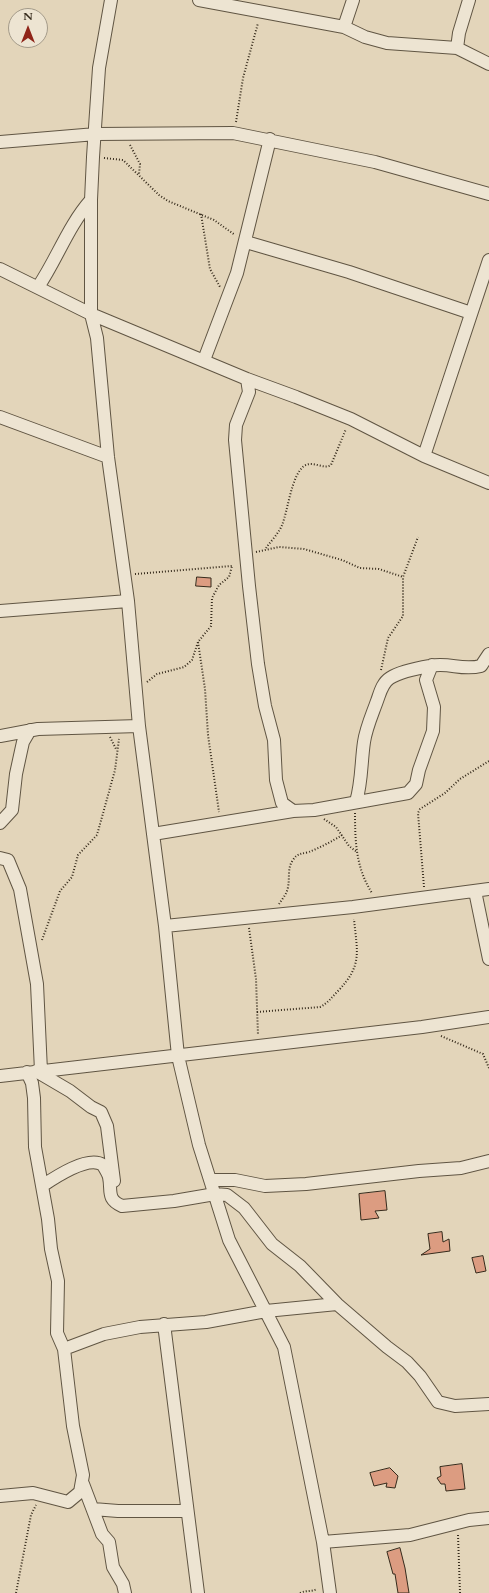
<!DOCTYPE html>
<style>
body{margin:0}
#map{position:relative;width:489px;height:1593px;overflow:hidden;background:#e3d5ba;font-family:Cardo,serif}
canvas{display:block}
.north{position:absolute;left:8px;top:8px;width:40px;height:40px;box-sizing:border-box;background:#ede4d2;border:1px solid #a39a89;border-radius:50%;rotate:0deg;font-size:11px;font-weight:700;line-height:16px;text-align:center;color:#352a1b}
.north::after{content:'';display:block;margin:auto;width:14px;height:18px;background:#8f2418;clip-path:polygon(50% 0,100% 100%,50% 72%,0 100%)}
</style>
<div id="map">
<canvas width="489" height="1593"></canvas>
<div class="north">N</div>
</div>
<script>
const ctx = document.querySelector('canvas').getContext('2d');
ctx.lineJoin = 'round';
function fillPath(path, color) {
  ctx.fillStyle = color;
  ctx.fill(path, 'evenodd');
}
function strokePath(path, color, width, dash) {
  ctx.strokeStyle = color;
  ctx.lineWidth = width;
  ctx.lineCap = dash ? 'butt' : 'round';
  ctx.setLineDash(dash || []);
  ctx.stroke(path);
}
const building = new Path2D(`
 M 197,577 L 211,578 L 211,587 L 196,586 Z
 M 385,1191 L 387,1210 L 375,1211 L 379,1218 L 361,1220 L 359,1194 Z
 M 442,1232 L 443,1242 L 449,1239 L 450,1251 L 421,1255 L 430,1249 L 428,1234 Z
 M 483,1256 L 486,1271 L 476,1273 L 472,1258 Z
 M 462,1464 L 465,1489 L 446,1491 L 445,1484 L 441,1484 L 437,1478 L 441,1476 L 440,1467 Z
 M 390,1468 L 398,1476 L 395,1488 L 386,1487 L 387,1483 L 374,1486 L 370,1473 Z
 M 400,1548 L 405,1568 L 409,1593 L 398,1593 L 395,1574 L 393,1574 L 387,1552 Z`);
fillPath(building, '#dc9c81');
strokePath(building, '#352a1b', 1);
const minor = new Path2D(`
 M 111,0 L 99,68 L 93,157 L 91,200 L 91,314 L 97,338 L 108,457 L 128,601 L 139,726 L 165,926 L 178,1056 L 199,1145 L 229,1240 L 284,1347 L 323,1542 L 330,1593
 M 199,0 L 344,27 L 365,37 L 387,43 L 457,48 L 489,64
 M 344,27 L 353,0
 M 457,48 L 459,33 L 469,0
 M 0,142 L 96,134 L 233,133 L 375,162 L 489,194
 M 246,242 L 349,272 L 471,313
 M 0,269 L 91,314 L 247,379 L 296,397 L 351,419 L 424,456 L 489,483
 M 38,287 C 57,259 68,226 91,200
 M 204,360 L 237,273 L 270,139
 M 247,379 L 249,392 L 236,425 L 235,440 L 249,586 L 258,664 L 265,706 L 274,740 L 276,780 L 282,803 L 293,811
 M 0,417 L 108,457
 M 424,456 L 489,260
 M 0,611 L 128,601
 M 0,736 L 38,729 L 139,726
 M 356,802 C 362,782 361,762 364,742 C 366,728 372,715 377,701 C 380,693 382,683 390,678 C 401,671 418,668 430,666 C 450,662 461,671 481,666 L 489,654
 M 0,823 L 12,810 L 16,774 L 21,751 L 23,742 L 30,730
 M 153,834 L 293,811 L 314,810 L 408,793 L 416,784 L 419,770 L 433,731 L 434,707 L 426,680 L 432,665
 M 0,858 L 8,860 L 20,889 L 37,984 L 41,1071
 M 475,891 L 489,959
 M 165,926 L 353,907 L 489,889
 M 36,1071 L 70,1091 L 91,1107 L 101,1112 L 107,1126 L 114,1181
 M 0,1076 L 422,1027 L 489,1017
 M 211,1180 L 235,1180 L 265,1186 L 306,1184 L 419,1171 L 461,1168 L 489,1161
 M 42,1186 C 54,1178 88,1155 103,1165 C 105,1169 108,1173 109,1177 C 112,1191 106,1199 122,1206 L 174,1201 L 215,1194 L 227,1195 L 244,1208 L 272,1244 L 300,1266 L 337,1304 L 387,1347 L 407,1362 L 420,1376 L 438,1402 L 455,1406 L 489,1404
 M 164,1324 L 198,1593
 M 64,1349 L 104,1334 L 140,1327 L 206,1322 L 266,1311 L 337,1304
 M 83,1484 L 102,1534 L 109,1542 L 113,1567 L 123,1584 L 125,1593
 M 0,1496 L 33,1493 L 68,1502 L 80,1492 L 83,1475 L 73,1426 L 64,1349 L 57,1333 L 58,1281 L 51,1249 L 48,1219 L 35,1147 L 34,1098 L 32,1083 L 27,1072
 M 93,1509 L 118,1511 L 187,1511
 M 323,1542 L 410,1535 L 469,1520 L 489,1518`);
strokePath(minor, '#605543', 14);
strokePath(new Path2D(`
 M 236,122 L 243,78 L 258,23
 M 130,145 L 140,164 L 139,174
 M 104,158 L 123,160 L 159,195 L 168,201 L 214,220 L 235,235
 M 201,214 L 210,269 L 220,287
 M 266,548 C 271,541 279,533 282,525 C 288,511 291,476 304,466 C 313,460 323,470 331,465 L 346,429
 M 256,552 L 279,547 L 304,549 L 342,560 L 360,568 L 379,569 L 403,577
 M 135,574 L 232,566
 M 198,642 L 205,689 L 208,735 L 219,812
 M 381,670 L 388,638 L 403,616 L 403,577 L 418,537
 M 147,682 L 157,674 L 184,667 L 192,660 L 198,642 L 211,626 L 212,598 L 219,585 L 229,577 L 232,566
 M 110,737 L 116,749
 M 355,813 C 355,842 356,868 372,893
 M 324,819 L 336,827 L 349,846 L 357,852
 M 424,887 L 418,813 L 420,809 L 445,793 L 460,779 L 489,761
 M 279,904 C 282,899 287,894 288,887 C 290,878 287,868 293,860 C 297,853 302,854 309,852 C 319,848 333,841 342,835
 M 249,928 L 256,979 L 258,1035
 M 42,940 L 60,891 L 72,877 L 78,855 L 97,835 L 115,770 L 119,739
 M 257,1012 L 320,1007 C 328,1003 332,997 338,991 C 363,965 357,952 354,919
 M 441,1036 L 483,1054 L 489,1068
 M 458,1535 L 460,1593
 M 16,1593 L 31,1515 L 36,1505
 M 300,1593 C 306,1590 311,1592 317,1589`), '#352a1b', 2, [1, 2]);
strokePath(minor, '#ede4d2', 12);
</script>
